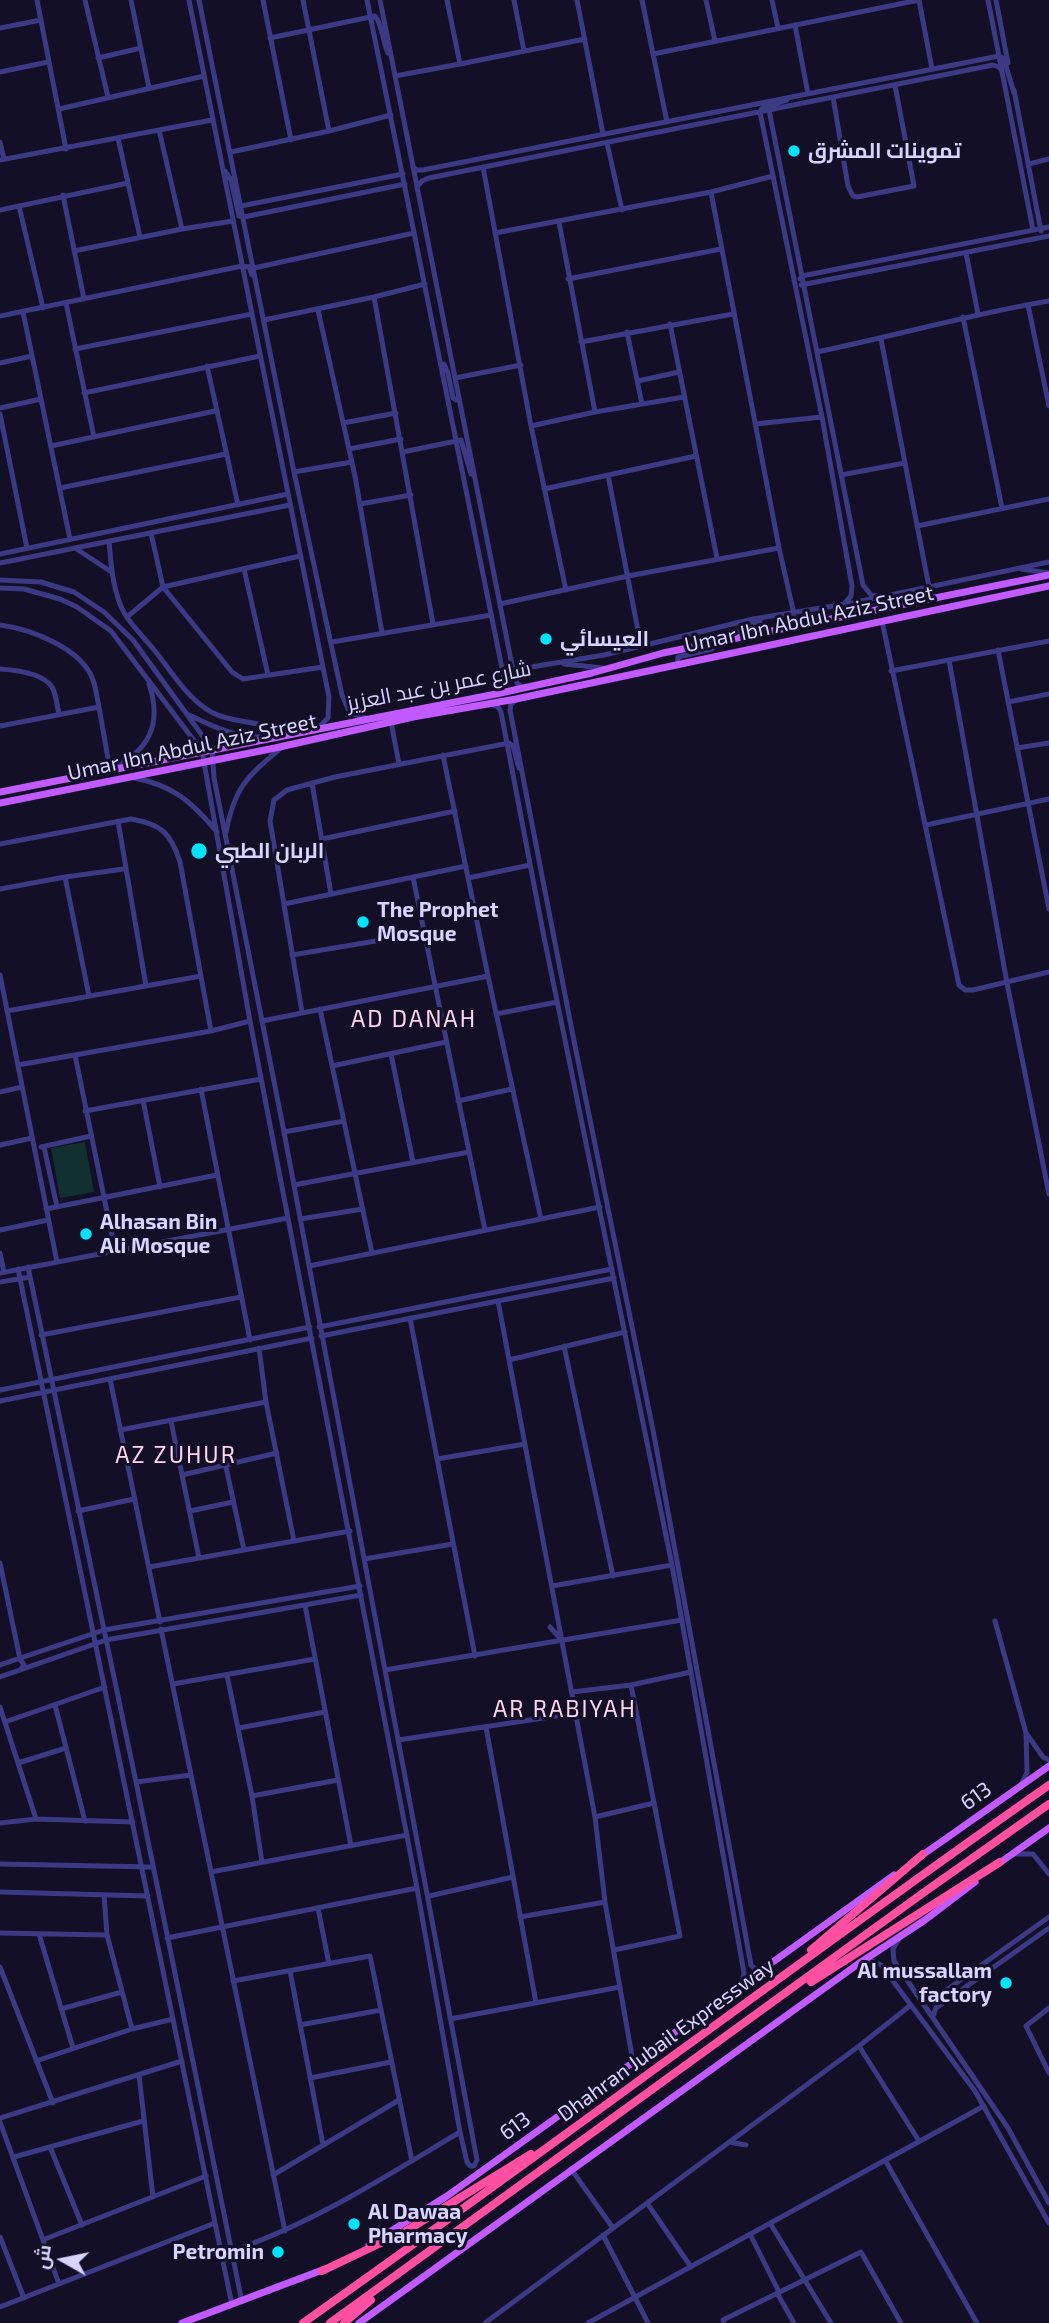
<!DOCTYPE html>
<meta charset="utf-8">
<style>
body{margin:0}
#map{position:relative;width:1049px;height:2323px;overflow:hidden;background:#130f26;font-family:"Exo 2",Cairo,sans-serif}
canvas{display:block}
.north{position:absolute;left:28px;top:2225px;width:70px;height:70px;-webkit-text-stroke:5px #130f26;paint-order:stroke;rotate:279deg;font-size:19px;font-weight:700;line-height:28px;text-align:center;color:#d9d4ff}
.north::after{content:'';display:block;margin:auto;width:24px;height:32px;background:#d9d4ff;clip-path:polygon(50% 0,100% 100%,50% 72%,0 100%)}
</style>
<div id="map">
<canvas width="1049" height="2323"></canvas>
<div class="north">ش</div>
</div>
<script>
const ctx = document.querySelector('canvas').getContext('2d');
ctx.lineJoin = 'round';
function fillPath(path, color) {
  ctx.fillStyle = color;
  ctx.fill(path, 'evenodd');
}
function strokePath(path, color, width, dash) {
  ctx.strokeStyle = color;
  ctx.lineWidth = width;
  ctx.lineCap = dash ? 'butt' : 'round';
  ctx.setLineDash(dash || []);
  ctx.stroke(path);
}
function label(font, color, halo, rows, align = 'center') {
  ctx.font = font + ' "Exo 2",Cairo,sans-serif';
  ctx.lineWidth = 6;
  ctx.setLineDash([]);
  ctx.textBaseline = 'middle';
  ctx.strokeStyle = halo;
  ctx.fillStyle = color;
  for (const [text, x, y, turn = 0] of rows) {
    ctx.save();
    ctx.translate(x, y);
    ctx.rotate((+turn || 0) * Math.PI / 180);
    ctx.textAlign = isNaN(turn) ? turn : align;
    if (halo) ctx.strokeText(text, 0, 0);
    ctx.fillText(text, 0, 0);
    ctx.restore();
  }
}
fillPath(new Path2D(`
 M 85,1142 L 94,1192 L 60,1198 L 51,1148 Z`), '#12302f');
strokePath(new Path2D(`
 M 37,0 L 66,149
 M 85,0 L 108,97
 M 131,0 L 149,88
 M 189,0 L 329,697 L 328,718 L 319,727
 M 199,0 L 294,472 L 342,695 L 350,713 L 366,718
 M 263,0 L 291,140
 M 303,0 L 329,131
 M 367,0 L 504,678 L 503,687 L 496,694
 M 380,0 L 513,670 L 517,683 L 522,687
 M 514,0 L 524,51
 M 577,0 L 603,134
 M 642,0 L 667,122
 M 706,0 L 715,41
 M 772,0 L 778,28
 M 919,0 L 932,69
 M 988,0 L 1033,230
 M 996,0 L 1008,63
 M 795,25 L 808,94
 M 0,28 L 41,20
 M 270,38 L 375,16 C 382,24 383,42 388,53
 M 653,54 L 919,0
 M 98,58 L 141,48
 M 460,64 L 585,39
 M 0,72 L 48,62
 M 395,76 L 460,64 L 447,0
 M 1014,90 L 1041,231
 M 833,97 L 848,186 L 853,196 L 857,197 L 914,186 L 895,85
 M 787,100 L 763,107 L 760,112 L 822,417 L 852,586 L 851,596 L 844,604
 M 59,109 L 204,76
 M 769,110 L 863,585 L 871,595 L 877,596
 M 118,138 L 140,237
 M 0,142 L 4,159
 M 607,143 L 622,210
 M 231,152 L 329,131 L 391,115
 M 0,160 L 212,120
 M 1029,164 L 1049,159
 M 413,167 L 417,170 L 423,170 L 999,56 L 1004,59 L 1014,93
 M 483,167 L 531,426 L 566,590
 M 225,171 L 231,180 L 239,216 L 244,217 L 405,184
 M 417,187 L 422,181 L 429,178 L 993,65 L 999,67 L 1002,71
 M 711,192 L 779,548 L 794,614
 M 63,195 L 84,299
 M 19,206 L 43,308
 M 241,206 L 403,174
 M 0,210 L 128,183
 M 559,222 L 595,412
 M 182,229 L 233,221
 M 495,233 L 711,192 L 773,176
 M 74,251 L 182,229 L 159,130
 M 966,253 L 978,314
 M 254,268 L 414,233
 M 568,279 L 721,249
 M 800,279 L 802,276 L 1049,227
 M 801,285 L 1049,236
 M 374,297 L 425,284
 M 66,303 L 94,437
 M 1028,305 L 1049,406
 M 318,310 L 355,476 L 382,633
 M 23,312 L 70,539
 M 0,316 L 242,266 L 249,267 L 252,275
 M 963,317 L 1002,508
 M 264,320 L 374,297 L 433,624
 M 670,324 L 717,558
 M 627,332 L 642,404
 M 881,339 L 929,587
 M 581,342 L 733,314
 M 75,349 L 252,314
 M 817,352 C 895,336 971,314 1049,301
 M 0,363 L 32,356
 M 444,364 L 448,373 L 453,398 L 456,400 L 458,398
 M 207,366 L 238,505
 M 455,378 L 521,365
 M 638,381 L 679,372
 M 84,393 L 260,356
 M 0,408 L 41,399
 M 0,414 L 27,548
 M 343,423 L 396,413
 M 755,424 L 822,417
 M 531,426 L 595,412 L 684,397
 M 51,446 L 215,411
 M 349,449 L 401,439
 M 403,452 L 461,440 L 471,474
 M 294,472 L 352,462
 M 608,475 L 641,646
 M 841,475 L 905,463
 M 60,488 L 226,454
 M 544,489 L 696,456
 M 360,504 L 411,495
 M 917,526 L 1049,499
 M 151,533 L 163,587 L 232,672 L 243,679 L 323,667
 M 109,541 C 111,563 112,583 120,604 C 127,622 143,636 155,651 C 172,672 188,700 213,713 C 237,725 258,718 284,735
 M 75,548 L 110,571
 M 0,554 L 288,494
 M 0,563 L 290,505
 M 244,569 L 268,675
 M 1021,569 L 1049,573
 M 0,580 L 41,582 L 57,587 L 74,592 L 104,612 L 133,640 L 212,749 L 214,778 L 284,1132 L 477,2160 L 474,2166 L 470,2166 L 467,2162 L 460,2132 L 417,1888 L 250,1021 L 202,751 L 111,631 L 77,607 L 60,599 L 24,589 L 0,588
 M 500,604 L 628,576 L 779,548
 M 127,617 L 163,587 L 300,556
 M 882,621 L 959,985 L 965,990 L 973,990 L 1049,972
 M 0,625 C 30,629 82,648 93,680 C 96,688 97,698 99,707 L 0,726
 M 332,642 L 491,615
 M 998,650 L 1049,909
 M 949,660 L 1007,983 L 1049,1194
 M 564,664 L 603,668
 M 677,665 L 678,657 L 712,649 L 732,634 L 760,621
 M 0,669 C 15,670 43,673 52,687 C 56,694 57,705 59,714
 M 891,671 L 1049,641
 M 504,678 L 513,670 L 604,655 L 753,619 L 852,603 L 1049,562
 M 516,700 L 511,704 L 510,710 L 573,1036 L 653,1430 L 751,1965 L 756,1970 L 761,1970
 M 1008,702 L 1049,694
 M 491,704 L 498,707 L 501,712 L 544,937 L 672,1565 L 744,1973 L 742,1984
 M 99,707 L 110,770 C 148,751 163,726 149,684
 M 187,714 C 214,727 236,738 267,737
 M 391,722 L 399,764
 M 1017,748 L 1049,743
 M 443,755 L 488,976 L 541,1219
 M 134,778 C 173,785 192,802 217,832
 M 312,783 L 331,894
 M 118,821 L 146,986
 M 926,825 L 1049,799
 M 226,832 C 235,786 247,777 282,747
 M 322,839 L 455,811
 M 0,844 L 131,819 C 161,824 171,833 180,862 L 211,1031
 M 65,877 L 89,996
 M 413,877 L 485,1230
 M 468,878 L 530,865
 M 0,889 L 65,877 L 124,869
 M 284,904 L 466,866
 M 292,955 L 424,933
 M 0,975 L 57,1262
 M 320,1009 L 372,1253
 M 7,1011 L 201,976
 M 302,1012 L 270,821 L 274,800 L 287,790 L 335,777 L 509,743 L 513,746 L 519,768
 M 496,1014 L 557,1002
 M 262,1021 L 488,976
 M 391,1054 L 413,1162
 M 75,1055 L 115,1251
 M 18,1065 L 211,1031 L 250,1021
 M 332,1066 L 446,1042
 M 201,1089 L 250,1340
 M 0,1092 L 22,1087
 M 143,1100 L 160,1187
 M 458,1101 L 512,1089
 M 85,1111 L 261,1079
 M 284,1132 L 344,1121
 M 0,1145 L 32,1138
 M 41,1147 L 91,1136
 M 44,1147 L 57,1207
 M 294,1185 L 469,1152
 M 46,1209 L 217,1175
 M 300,1219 L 363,1209
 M 0,1230 L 48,1220
 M 0,1253 L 4,1272
 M 309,1266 L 600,1207
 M 28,1267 L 136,1782 L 242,2302
 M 18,1269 L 232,2305
 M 0,1273 L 288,1218
 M 0,1282 L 30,1277
 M 498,1301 L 595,1817 L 605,1902 L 633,2062
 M 410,1318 L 475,1656
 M 319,1327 L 612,1269
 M 41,1335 L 241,1297
 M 321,1336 L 614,1278
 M 564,1346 L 613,1576
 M 259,1348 L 266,1402 L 294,1541
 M 509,1360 L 625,1332
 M 110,1379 L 160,1622
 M 0,1390 L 310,1327
 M 0,1401 L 312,1338
 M 171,1421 L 199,1558
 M 120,1430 L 266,1402
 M 437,1459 L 525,1444
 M 226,1467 L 244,1550
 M 182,1475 L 277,1453
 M 78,1511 L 134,1499
 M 190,1511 L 233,1502
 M 364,1559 L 453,1544
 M 0,1563 L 20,1659 L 24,1665 L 20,1670
 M 149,1567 L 350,1531
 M 552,1586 L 672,1565
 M 305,1605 L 351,1846
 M 995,1621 L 1026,1733
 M 550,1627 L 560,1638
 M 161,1629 L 285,2231
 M 0,1665 L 104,1630 L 360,1586
 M 385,1670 L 682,1620
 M 227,1675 L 252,1796 L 262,1862
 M 0,1677 L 106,1640 L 361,1595
 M 173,1684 L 315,1659
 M 572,1692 L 631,1685 L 691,1672
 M 55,1705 L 85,1821
 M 0,1707 L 36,1819
 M 5,1722 L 105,1687
 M 486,1727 L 536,2003
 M 239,1728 L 325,1712
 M 398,1740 L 576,1713
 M 18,1763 L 66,1748
 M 136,1782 L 191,1775
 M 1022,1783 L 1027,1772 L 1026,1733 L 1043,1757 L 1049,1760
 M 252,1796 L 338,1780
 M 595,1817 L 654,1803
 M 0,1823 L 36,1819 L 133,1822
 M 1013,1854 L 1033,1854 L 1049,1874
 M 0,1864 L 153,1867
 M 211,1872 L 407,1835
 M 0,1892 L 148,1896
 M 104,1895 L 107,1935 L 132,2029
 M 429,1896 L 513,1877
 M 318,1908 L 329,1964
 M 520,1917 L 605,1902
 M 0,1933 L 107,1935
 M 39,1934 L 73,2048
 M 167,1938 L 417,1888
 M 899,1939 L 893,1949 L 894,1961 L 1008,2128 L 1049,2203
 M 614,1950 L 680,1936 L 631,1685
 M 861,1963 L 872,1961 L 881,1965 L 975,2091 L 1049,2223
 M 0,1967 L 53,2103
 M 290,1971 L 323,2145
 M 233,1981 L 370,1956 L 412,2161
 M 922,2001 L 931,2001 L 1049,1917
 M 1049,2008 L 1026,2026 L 1049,2073
 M 61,2009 L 122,1992
 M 933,2016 L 936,2008 L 1049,1928
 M 450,2019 L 620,1987
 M 300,2025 L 381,2010
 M 859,2046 L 919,2141
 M 36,2061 L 132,2029 L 173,2019
 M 139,2075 L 153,2197
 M 310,2078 L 391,2062
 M 0,2118 L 182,2061
 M 0,2122 L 59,2284
 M 729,2142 L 746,2145
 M 50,2147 L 82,2225
 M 14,2157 L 143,2121
 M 885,2160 L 977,2323
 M 571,2169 L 613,2228
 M 273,2175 L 399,2100
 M 647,2203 L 691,2267
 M 770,2223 L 831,2323
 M 750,2234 L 779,2292
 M 603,2235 L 648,2323
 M 0,2237 L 24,2298
 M 45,2239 L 206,2176
 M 232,2251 C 314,2223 386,2176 460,2132
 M 777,2293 L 794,2323
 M 0,2307 L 215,2223
 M 485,2323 L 859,2046 L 911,2005
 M 588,2323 L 984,2106
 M 724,2323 L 723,2320 L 861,2252 L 901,2323`), '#3d3a85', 5);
strokePath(new Path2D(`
 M 0,792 L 496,694 L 592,673 L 663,653 L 1049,575
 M 0,803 L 275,748 L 413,717 L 516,699 L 1049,586
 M 921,1856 L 1049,1766
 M 998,1864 L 1049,1828
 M 369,2245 L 447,2196 L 894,1875
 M 182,2323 L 325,2269
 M 359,2323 L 858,1964 L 925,1920 L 975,1882`), '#c25bff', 7);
strokePath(new Path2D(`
 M 811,1950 L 923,1854
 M 811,1982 L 1000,1862
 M 322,2271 L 406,2231 L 531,2154
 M 303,2323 C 554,2146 798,1961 1049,1785
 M 330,2323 L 923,1893 L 1049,1804
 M 344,2323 L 371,2300`), '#ff4fa3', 8);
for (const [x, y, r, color] of [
 [794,151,7,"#00e5ff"],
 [546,639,7,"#00e5ff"],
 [199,851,9,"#00e5ff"],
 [363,922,7,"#00e5ff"],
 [86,1234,7,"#00e5ff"],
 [1006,1983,7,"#00e5ff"],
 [354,2224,7,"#00e5ff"],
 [278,2252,7,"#00e5ff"]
]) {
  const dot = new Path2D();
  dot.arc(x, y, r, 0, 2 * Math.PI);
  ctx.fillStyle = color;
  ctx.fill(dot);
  strokePath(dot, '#130f26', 2.5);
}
label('bold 21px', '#d9d4ff', '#130f26', [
 ["تموينات المشرق",808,151],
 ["العيسائي",560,639],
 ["الربان الطبي",215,851],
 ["The Prophet",377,910],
 ["Mosque",377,934],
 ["Alhasan Bin",100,1222],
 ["Ali Mosque",100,1246],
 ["Al mussallam",992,1971,"right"],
 ["factory",992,1995,"right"],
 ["Al Dawaa",368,2212],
 ["Pharmacy",368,2236],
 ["Petromin",264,2252,"right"]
], 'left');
label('21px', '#d9d4ff', '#130f26', [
 ["Umar Ibn Abdul Aziz Street",809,619,-12],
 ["شارع عمر بن عبد العزيز",439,686,-11],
 ["Umar Ibn Abdul Aziz Street",192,747,-12],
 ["613",976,1796,-35],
 ["Dhahran Jubail Expressway",666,2040,-36],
 ["613",515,2126,-36]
]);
ctx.letterSpacing = '2px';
label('23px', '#ffd6f0', '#130f26', [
 ["AD DANAH",414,1019],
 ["AZ ZUHUR",176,1455],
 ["AR RABIYAH",565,1709]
]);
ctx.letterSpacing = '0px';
</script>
